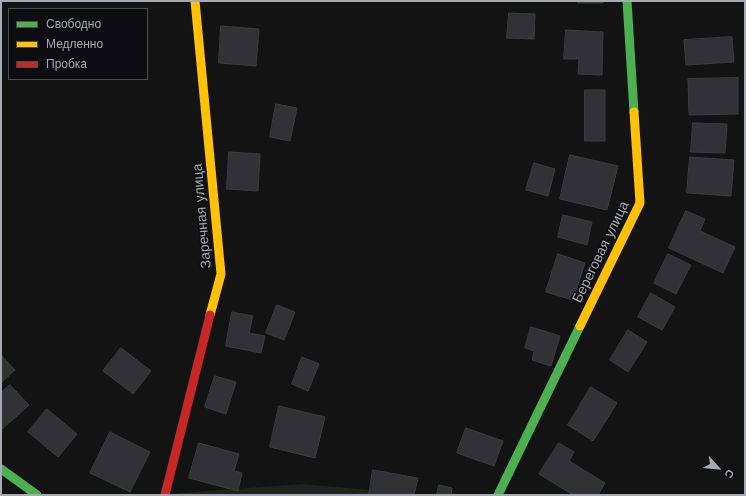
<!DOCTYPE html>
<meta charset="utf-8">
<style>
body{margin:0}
#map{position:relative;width:746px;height:496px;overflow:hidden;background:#131313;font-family:"Work Sans",sans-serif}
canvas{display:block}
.frame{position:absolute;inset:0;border:2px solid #a5aab4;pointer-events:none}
.legend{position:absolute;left:8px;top:8px;width:140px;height:72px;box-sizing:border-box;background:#0d0d0f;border:1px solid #4a4c51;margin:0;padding:5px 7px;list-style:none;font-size:12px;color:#a5aab4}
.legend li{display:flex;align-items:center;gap:8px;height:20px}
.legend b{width:20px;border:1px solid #4a4c51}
.north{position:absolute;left:698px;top:448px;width:40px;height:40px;-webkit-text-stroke:3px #0d0d0f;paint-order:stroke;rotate:117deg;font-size:11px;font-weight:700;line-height:16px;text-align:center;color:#a5aab4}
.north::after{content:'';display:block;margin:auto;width:14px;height:18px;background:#a5aab4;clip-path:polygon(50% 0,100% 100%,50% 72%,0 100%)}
</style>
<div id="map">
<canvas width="746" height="496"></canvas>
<div class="frame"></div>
<ul class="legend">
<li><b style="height:5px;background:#4caf50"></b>Свободно</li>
<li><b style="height:5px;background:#ffc107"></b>Медленно</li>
<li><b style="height:5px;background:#c62828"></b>Пробка</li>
</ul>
<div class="north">С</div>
</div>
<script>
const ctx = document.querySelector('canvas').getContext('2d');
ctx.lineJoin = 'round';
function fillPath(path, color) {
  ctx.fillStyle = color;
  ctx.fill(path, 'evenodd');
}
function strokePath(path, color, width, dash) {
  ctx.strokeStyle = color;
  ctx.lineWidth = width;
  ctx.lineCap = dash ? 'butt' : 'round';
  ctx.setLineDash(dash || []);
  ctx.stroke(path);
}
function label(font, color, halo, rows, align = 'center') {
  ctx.font = font + ' "Work Sans",sans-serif';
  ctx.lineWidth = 3;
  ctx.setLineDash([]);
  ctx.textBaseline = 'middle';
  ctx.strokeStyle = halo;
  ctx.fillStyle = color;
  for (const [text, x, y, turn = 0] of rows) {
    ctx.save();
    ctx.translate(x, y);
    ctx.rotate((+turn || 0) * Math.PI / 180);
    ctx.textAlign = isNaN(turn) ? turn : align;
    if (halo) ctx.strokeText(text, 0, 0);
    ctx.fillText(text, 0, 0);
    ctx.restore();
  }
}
fillPath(new Path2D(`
 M 303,484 L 424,495 L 166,495 L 179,493 Z`), '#1d231d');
const building = new Path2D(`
 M 578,1 L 603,1 L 603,3 L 578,3 Z
 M 509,13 L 535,14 L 534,39 L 507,38 Z
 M 221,26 L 259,29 L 256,66 L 219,63 Z
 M 566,30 L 603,32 L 602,75 L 578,74 L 579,59 L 564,59 Z
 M 732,37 L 734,62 L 686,65 L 684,40 Z
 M 738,78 L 738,114 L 689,115 L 688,79 Z
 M 585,90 L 605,90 L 605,141 L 585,141 Z
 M 276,104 L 297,108 L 290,141 L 270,137 Z
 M 693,123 L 727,124 L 725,153 L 691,152 Z
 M 229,152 L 260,154 L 258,191 L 227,189 Z
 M 570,155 L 618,166 L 607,210 L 560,199 Z
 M 690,157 L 734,160 L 731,196 L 687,193 Z
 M 534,163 L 555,169 L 548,196 L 526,190 Z
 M 686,211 L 705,219 L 700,231 L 735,247 L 723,273 L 669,248 Z
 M 563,215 L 592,222 L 587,245 L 558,237 Z
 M 558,254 L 585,263 L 573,300 L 546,292 Z
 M 668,254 L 691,265 L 676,294 L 654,283 Z
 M 651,293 L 675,307 L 662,330 L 638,317 Z
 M 277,305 L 295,312 L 284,340 L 266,333 Z
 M 232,312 L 253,316 L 249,333 L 265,336 L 261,353 L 226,346 Z
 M 531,327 L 560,336 L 551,366 L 532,360 L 534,351 L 525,348 Z
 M 628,330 L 647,342 L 628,372 L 610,360 Z
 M 121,348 L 151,371 L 133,394 L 103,371 Z
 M 1,355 L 15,370 L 1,383 Z
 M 302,357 L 319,364 L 308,391 L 292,384 Z
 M 215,376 L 236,382 L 226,414 L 205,407 Z
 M 10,385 L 29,405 L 1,430 L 1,393 Z
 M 591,387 L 617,403 L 593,441 L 568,425 Z
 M 279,406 L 325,417 L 315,458 L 270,447 Z
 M 47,409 L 77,434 L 58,457 L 28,432 Z
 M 466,428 L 503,441 L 494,466 L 457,453 Z
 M 110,432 L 150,452 L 130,492 L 90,473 Z
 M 199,443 L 239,454 L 234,471 L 242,473 L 238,491 L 189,478 Z
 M 559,443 L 574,452 L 569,461 L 605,483 L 598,495 L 573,495 L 539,474 Z
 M 373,470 L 418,478 L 414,495 L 369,495 Z
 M 439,485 L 452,488 L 451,495 L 437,495 Z`);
fillPath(building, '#323234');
strokePath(building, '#3b3d3f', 1);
strokePath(new Path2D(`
 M 627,1 L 634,112
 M 1,469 L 37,495
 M 498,495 L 580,326`), '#4caf50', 9);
strokePath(new Path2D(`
 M 195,1 L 221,274 L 210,315
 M 580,326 L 640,203 L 634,112`), '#ffc107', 9);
strokePath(new Path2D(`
 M 165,495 L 210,315`), '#c62828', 9);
label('14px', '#a5aab4', '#0d0d0f', [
 ["Заречная улица",202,216,-95],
 ["Береговая улица",601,252,-64]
]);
</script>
